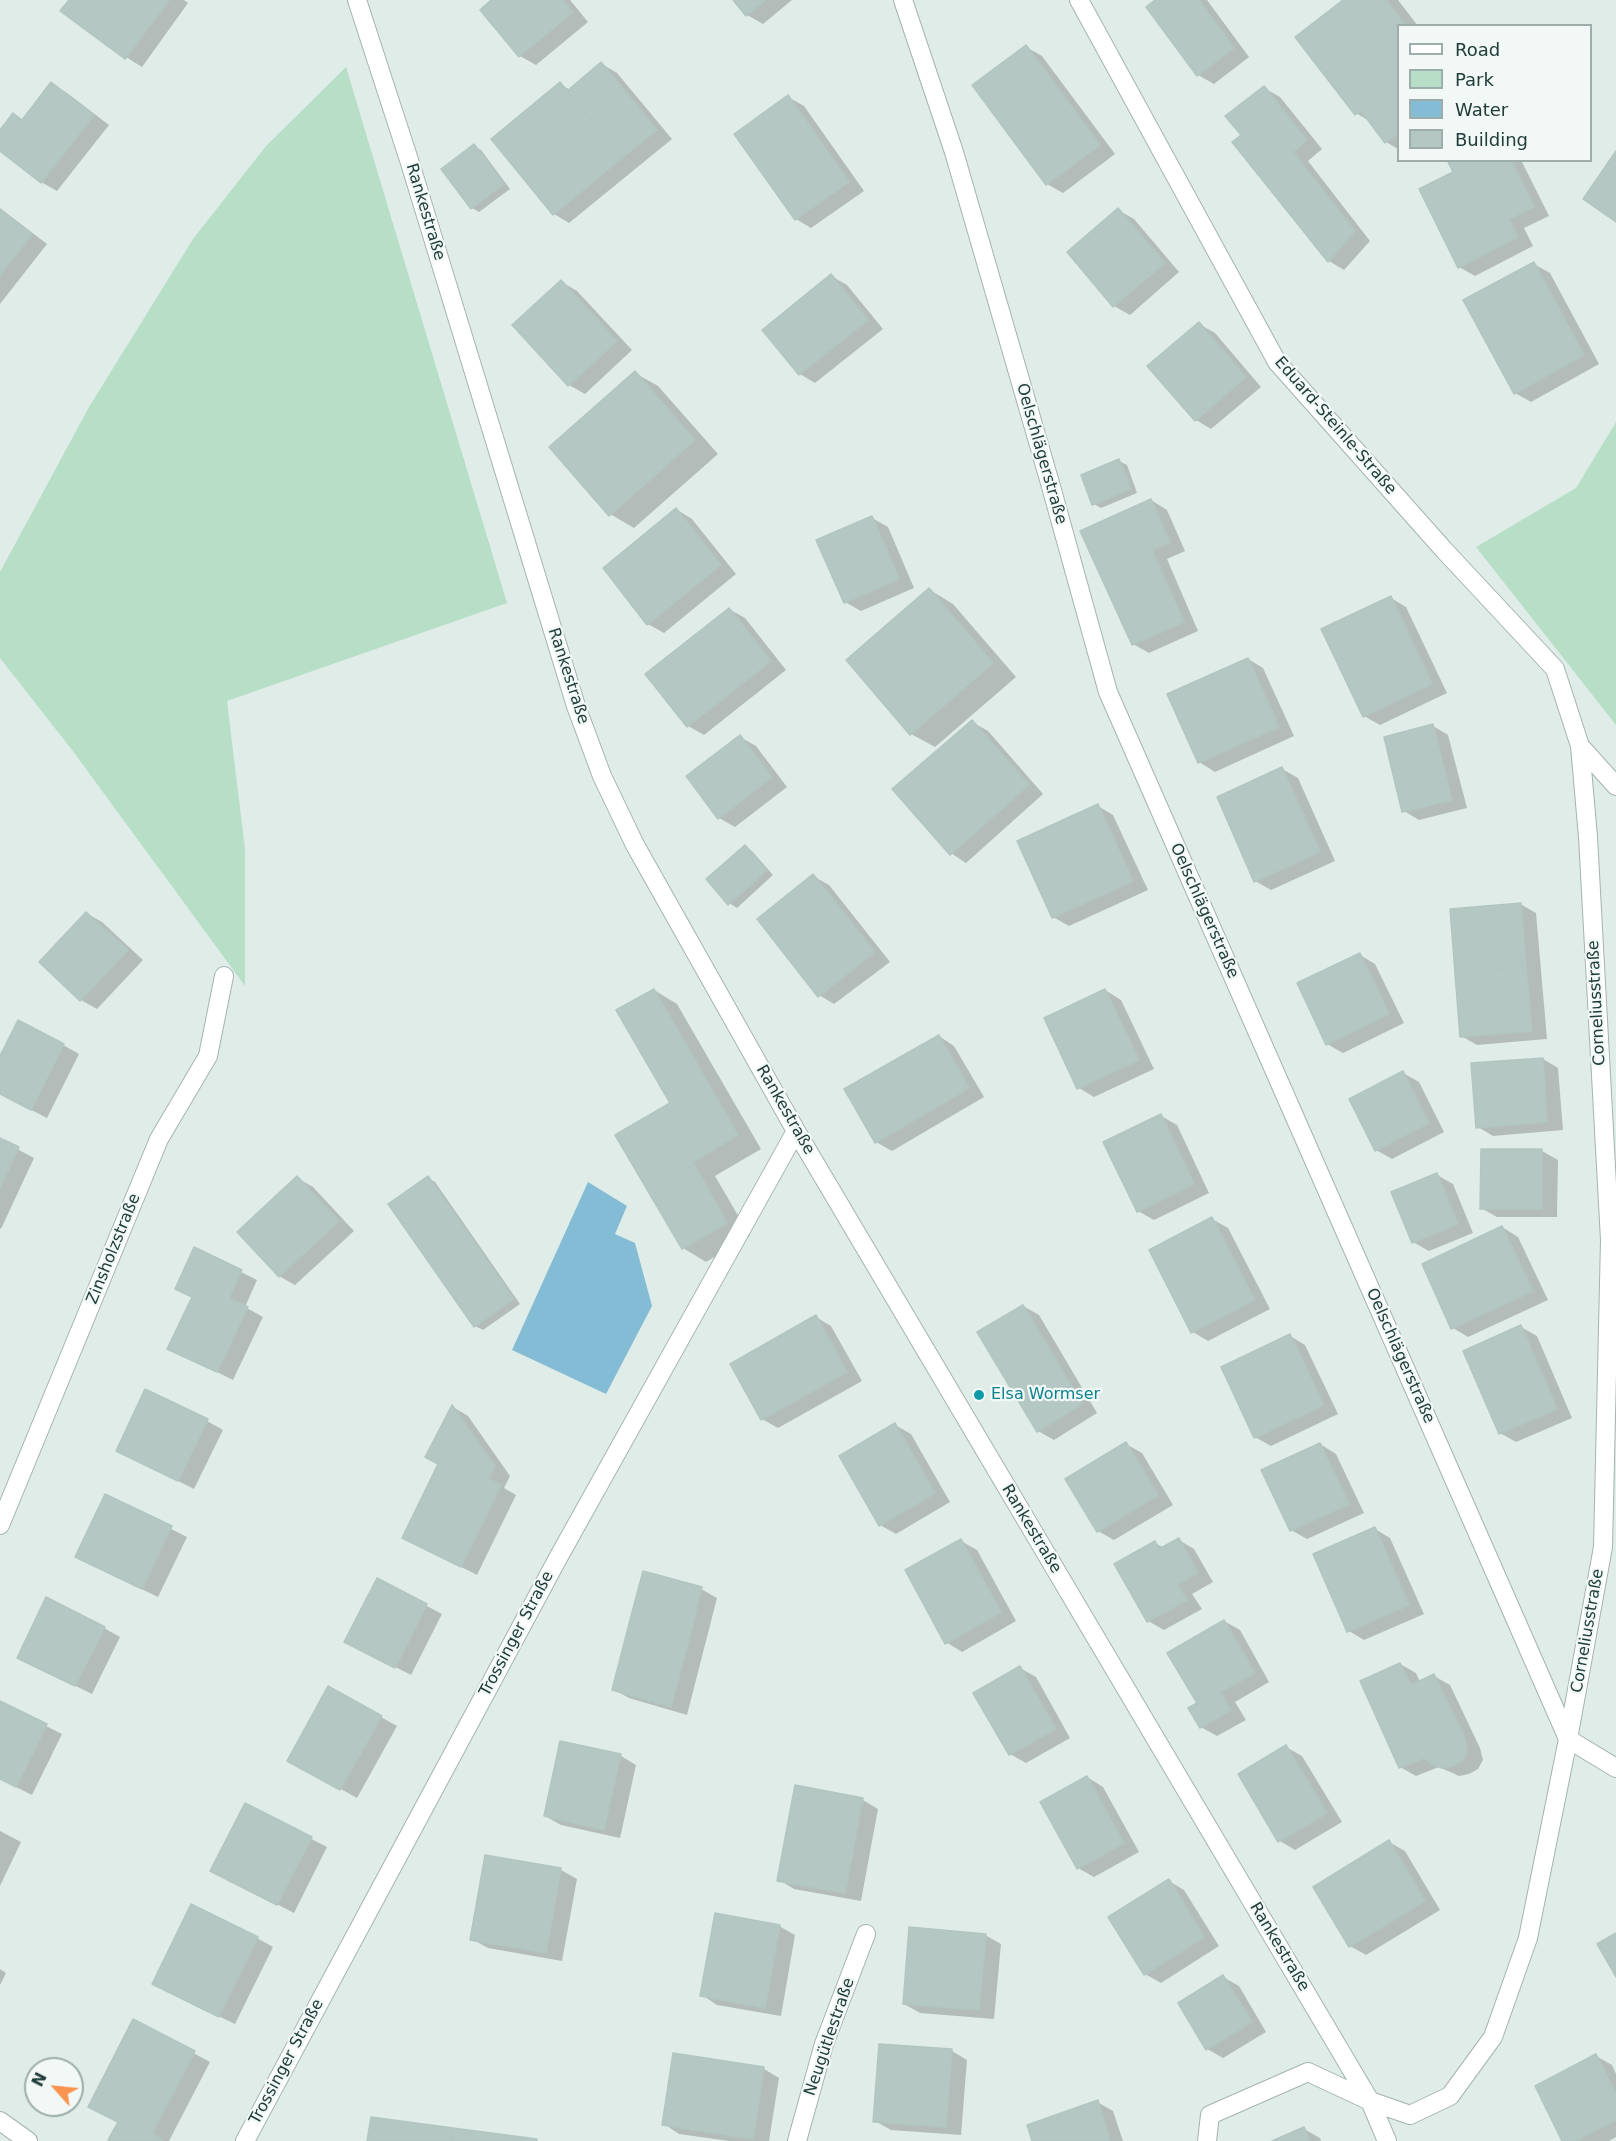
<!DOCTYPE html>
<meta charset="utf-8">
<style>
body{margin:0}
#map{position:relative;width:1616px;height:2141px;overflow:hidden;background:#e0ece8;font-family:"DejaVu Sans",sans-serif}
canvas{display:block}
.legend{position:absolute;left:1397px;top:24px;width:195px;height:138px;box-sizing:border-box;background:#f1f8f6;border:2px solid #9dadab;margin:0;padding:8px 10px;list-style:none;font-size:18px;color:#203d3a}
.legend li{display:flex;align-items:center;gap:12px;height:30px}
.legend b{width:30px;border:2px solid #9dadab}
.north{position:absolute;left:24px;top:2057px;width:60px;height:60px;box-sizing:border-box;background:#f1f8f6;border:2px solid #9dadab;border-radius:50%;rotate:297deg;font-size:16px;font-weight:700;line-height:24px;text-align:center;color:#203d3a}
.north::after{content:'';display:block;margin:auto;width:21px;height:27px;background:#fa9350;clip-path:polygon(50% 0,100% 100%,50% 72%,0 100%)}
</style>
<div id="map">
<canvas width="1616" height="2141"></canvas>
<ul class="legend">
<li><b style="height:8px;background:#fff"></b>Road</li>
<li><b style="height:16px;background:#b7dfc8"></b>Park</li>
<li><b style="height:16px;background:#84bcd5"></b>Water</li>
<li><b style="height:16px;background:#b5c7c2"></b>Building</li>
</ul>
<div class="north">N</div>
</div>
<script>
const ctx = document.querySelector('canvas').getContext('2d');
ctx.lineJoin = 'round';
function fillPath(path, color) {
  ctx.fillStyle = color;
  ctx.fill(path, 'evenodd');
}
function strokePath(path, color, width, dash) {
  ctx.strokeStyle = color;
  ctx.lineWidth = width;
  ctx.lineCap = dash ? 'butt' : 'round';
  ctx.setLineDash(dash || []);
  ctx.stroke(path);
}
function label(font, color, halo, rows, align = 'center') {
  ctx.font = font + ' "DejaVu Sans",sans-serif';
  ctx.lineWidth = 4.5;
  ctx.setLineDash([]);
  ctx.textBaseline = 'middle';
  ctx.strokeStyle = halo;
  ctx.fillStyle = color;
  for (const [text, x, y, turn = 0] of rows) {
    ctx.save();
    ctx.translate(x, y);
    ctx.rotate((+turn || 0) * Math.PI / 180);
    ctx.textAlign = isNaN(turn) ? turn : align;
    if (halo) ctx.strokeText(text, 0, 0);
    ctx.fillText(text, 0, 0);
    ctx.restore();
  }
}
fillPath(new Path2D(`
 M 346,67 L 507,603 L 227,701 L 245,849 L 245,986 L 72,750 L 0,658 L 0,572 L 89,407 L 193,239 L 266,146 Z
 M 1616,422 L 1616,725 L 1476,547 L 1576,488 Z`), '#b7dfc8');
fillPath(new Path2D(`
 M 588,1182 L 627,1206 L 615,1234 L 635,1243 L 652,1306 L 606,1394 L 512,1350 Z`), '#84bcd5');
fillPath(new Path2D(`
 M 70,0 L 184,0 L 188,3 L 142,67 L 126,57 L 62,11 Z
 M 494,0 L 570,0 L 588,22 L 536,65 L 520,56 Z
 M 735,0 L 792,0 L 763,24 L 747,15 Z
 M 1158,0 L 1207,0 L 1249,57 L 1214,84 L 1198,75 Z
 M 1345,0 L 1398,0 L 1418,26 L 1398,26 L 1398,149 L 1386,142 L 1371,122 L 1356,113 Z
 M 1026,47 L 1042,56 L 1115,154 L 1063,193 L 1047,184 L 974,85 Z
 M 602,64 L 617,73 L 672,139 L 569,223 L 554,214 L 560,84 L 570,90 Z
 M 52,84 L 67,93 L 109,125 L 57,191 L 41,182 L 0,149 L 0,132 L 23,121 Z
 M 1264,88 L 1280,97 L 1322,149 L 1308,161 L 1370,241 L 1344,270 L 1329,261 L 1243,136 Z
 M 788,97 L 804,106 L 864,191 L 811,228 L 796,219 Z
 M 474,146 L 481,150 L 510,189 L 479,212 L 472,208 Z
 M 1449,160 L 1521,160 L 1549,216 L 1524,228 L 1533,246 L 1475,276 L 1459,267 L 1455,172 Z
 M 0,208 L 47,244 L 0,304 Z
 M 1118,210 L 1134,219 L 1179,272 L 1130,315 L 1114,306 L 1069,253 Z
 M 1534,264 L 1550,273 L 1599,364 L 1531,402 L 1515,393 Z
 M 831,276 L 847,285 L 883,329 L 815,383 L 800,374 Z
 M 562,282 L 577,291 L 632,350 L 585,394 L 569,385 Z
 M 1199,324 L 1215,333 L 1261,387 L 1211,429 L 1196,420 Z
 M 635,373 L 658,386 L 718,454 L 634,528 L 610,514 Z
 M 1119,461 L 1127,465 L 1137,493 L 1101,508 L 1094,504 Z
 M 1151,500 L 1167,510 L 1185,551 L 1167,559 L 1198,631 L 1149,653 L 1133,644 Z
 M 676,509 L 692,519 L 736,574 L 664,633 L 648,624 Z
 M 872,518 L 888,527 L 914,588 L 861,611 L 845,602 Z
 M 930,590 L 953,604 L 1016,677 L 935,747 L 911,734 Z
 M 1391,598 L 1406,607 L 1447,693 L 1380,725 L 1364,716 Z
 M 729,609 L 745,618 L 786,670 L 704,735 L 688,726 Z
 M 1248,659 L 1263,668 L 1294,736 L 1215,772 L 1199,762 Z
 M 972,722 L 988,731 L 1043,794 L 966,863 L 951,853 Z
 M 1433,726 L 1448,735 L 1467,808 L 1419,820 L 1404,811 Z
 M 740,737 L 756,746 L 787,787 L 735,827 L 719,818 Z
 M 1282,769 L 1298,778 L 1335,861 L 1271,890 L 1255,881 Z
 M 1098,806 L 1113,815 L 1148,890 L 1069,926 L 1053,917 Z
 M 745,847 L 752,851 L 773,875 L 737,908 L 729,903 Z
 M 813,876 L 829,885 L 890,962 L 834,1004 L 819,995 Z
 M 1520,904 L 1536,913 L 1547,1039 L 1477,1045 L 1461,1036 Z
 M 86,913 L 102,922 L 143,960 L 97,1009 L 81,1000 L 41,962 Z
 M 1360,955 L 1375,964 L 1404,1023 L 1343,1053 L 1327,1044 Z
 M 654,990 L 677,1004 L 761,1149 L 715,1176 L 750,1236 L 706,1262 L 683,1248 L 672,1104 Z
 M 1105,990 L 1121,1000 L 1154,1069 L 1094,1097 L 1079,1088 Z
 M 939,1036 L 954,1046 L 984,1097 L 892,1151 L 876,1142 L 846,1090 Z
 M 63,1045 L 79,1054 L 47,1118 L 0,1094 L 0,1059 Z
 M 1543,1059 L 1558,1068 L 1563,1130 L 1493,1136 L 1478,1127 Z
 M 1403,1073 L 1419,1082 L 1444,1132 L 1392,1159 L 1376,1150 Z
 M 1161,1116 L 1177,1125 L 1209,1193 L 1154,1220 L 1138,1211 Z
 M 0,1140 L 34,1158 L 1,1229 L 0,1228 Z
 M 1542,1151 L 1558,1160 L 1557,1217 L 1497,1217 L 1481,1208 Z
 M 1437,1175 L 1453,1184 L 1473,1233 L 1429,1251 L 1413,1242 Z
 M 297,1178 L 313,1187 L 354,1231 L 295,1285 L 279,1276 Z
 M 428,1178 L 435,1182 L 520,1304 L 483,1330 L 475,1326 Z
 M 1212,1219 L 1228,1228 L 1270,1309 L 1208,1341 L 1193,1332 Z
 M 1502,1227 L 1518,1237 L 1548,1300 L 1468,1337 L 1453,1328 Z
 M 195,1249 L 257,1280 L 245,1307 L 263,1317 L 233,1380 L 169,1348 L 193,1298 L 177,1288 Z
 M 1023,1306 L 1039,1315 L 1097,1413 L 1054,1440 L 1038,1431 Z
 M 816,1317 L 831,1326 L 862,1381 L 778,1428 L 762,1419 Z
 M 1521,1327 L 1537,1336 L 1572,1418 L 1516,1442 L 1500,1433 Z
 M 1290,1336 L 1305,1345 L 1338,1414 L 1271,1446 L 1255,1437 Z
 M 453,1407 L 468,1416 L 510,1476 L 504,1488 L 516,1495 L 477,1575 L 420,1546 Z
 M 207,1421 L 223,1430 L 194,1489 L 117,1450 Z
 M 895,1425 L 911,1434 L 950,1502 L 896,1534 L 880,1525 Z
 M 1126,1444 L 1142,1453 L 1173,1505 L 1114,1540 L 1098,1531 Z
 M 1320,1444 L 1336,1454 L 1364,1513 L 1307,1539 L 1291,1530 Z
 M 105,1496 L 187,1537 L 158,1597 L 92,1565 Z
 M 1375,1529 L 1390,1538 L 1424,1614 L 1364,1640 L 1349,1631 Z
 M 1179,1540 L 1194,1549 L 1213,1582 L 1192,1594 L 1202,1609 L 1164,1630 L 1148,1621 L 1155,1543 L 1164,1548 Z
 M 961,1541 L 977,1550 L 1016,1621 L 962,1652 L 946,1642 Z
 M 377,1580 L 442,1614 L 411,1675 L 362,1650 Z
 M 701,1589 L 717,1598 L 687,1715 L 629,1698 L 613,1689 Z
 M 1224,1621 L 1240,1630 L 1269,1682 L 1235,1702 L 1246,1720 L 1217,1736 L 1201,1727 L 1199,1704 Z
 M 104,1628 L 120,1637 L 92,1694 L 35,1666 Z
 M 1400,1664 L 1416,1673 L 1420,1682 L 1434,1676 L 1450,1685 L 1480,1748 L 1483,1760 L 1478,1769 L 1469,1774 L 1459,1776 L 1439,1767 L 1416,1776 L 1400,1767 Z
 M 1020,1668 L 1036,1677 L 1070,1738 L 1026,1763 L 1010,1754 Z
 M 329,1688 L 397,1726 L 357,1798 L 289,1760 Z
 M 0,1703 L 62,1734 L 32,1795 L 0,1779 Z
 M 562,1743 L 621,1756 L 636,1765 L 620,1838 L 561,1825 L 545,1816 Z
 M 1286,1747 L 1302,1756 L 1342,1822 L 1295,1850 L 1280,1841 L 1240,1774 Z
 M 1087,1777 L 1103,1787 L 1139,1852 L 1094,1877 L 1078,1868 Z
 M 796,1787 L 863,1800 L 878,1809 L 861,1901 L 794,1889 L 779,1880 Z
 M 245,1805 L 327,1847 L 294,1913 L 228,1879 Z
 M 0,1831 L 21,1842 L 0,1886 Z
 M 1389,1842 L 1405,1851 L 1440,1910 L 1366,1955 L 1350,1946 Z
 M 486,1857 L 561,1870 L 577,1879 L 562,1961 L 488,1948 L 472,1939 Z
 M 1169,1881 L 1184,1890 L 1219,1946 L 1161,1983 L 1145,1974 Z
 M 779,1926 L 795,1935 L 781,2016 L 717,2005 L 702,1995 Z
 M 985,1935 L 1001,1944 L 994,2019 L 920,2013 L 904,2004 Z
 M 257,1938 L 273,1947 L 235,2024 L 170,1993 Z
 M 0,1969 L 6,1973 L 0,1985 Z
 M 1223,1977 L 1239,1986 L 1266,2032 L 1223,2058 L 1207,2049 Z
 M 134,2021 L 210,2062 L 169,2141 L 113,2141 L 119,2122 Z
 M 952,2051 L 967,2060 L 961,2135 L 891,2130 L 875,2121 Z
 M 1596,2056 L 1612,2065 L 1616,2074 L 1616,2137 L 1609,2141 L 1564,2141 Z
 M 764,2069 L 779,2078 L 769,2141 L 729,2141 L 679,2134 L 664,2124 Z
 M 1097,2102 L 1113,2111 L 1123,2141 L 1033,2141 Z
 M 1304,2129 L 1320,2138 L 1321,2141 L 1276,2141 Z`), '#0003');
const building = new Path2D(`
 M 69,0 L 169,0 L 125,59 L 60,11 Z
 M 491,0 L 563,0 L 573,12 L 519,57 L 480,10 Z
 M 733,0 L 766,0 L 746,16 Z
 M 1155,0 L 1199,0 L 1234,48 L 1197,76 L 1146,7 Z
 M 1343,0 L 1386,0 L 1406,26 L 1398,26 L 1398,133 L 1385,143 L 1361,111 L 1355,115 L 1295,37 Z
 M 1026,45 L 1063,95 L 1009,135 L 972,85 Z
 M 601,62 L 657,130 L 622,158 L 567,91 Z
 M 51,82 L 94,115 L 41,183 L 0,151 L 0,130 L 13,113 L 22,120 Z
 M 560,82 L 622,158 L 553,215 L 491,139 Z
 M 1264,86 L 1307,140 L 1293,152 L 1355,231 L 1328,262 L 1232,142 L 1241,135 L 1225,116 Z
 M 788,95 L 849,182 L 795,220 L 734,134 Z
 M 1063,95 L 1100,145 L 1046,185 L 1009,135 Z
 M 474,144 L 504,184 L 471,209 L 441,169 Z
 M 1616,151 L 1616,222 L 1583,199 Z
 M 1447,160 L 1511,160 L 1534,207 L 1509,219 L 1518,237 L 1458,268 L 1419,189 L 1453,172 Z
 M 1118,208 L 1165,263 L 1113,307 L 1067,252 Z
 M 0,209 L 32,234 L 0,275 Z
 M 1534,262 L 1584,355 L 1514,394 L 1463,300 Z
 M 831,274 L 868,320 L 799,375 L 762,330 Z
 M 561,280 L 617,341 L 568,386 L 512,325 Z
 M 1199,322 L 1246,377 L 1195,421 L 1147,366 Z
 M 635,371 L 695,440 L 609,516 L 549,447 Z
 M 1119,459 L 1131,489 L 1092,505 L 1081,475 Z
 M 1151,499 L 1170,542 L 1152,550 L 1184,622 L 1132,645 L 1080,531 Z
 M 676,508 L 721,565 L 647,625 L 603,568 Z
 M 872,516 L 899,579 L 844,603 L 816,540 Z
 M 929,588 L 993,663 L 910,735 L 846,660 Z
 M 1391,596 L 1432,684 L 1363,717 L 1321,629 Z
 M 729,608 L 771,661 L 687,727 L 645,674 Z
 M 1248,658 L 1279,727 L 1198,763 L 1167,694 Z
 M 972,720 L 1029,785 L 950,855 L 892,789 Z
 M 1433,724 L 1452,800 L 1402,812 L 1384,737 Z
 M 740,735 L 772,777 L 718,819 L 686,776 Z
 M 1282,767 L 1320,852 L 1254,882 L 1217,797 Z
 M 1098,804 L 1133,881 L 1052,918 L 1017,841 Z
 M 745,845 L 767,870 L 728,905 L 706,879 Z
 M 813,874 L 875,952 L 818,997 L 757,919 Z
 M 1521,903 L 1526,967 L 1455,973 L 1450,909 Z
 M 86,912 L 128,950 L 80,1001 L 39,962 Z
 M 1360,953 L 1389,1014 L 1326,1045 L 1297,983 Z
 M 1526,967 L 1532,1031 L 1460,1037 L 1455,973 Z
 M 654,989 L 738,1135 L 693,1162 L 727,1223 L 682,1249 L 615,1135 L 670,1103 L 616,1010 Z
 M 1105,989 L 1139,1060 L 1077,1089 L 1044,1018 Z
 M 18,1020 L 64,1044 L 31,1110 L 0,1094 L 0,1056 Z
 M 939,1035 L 969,1088 L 875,1143 L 844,1089 Z
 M 1543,1058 L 1547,1122 L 1476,1128 L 1471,1063 Z
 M 1403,1071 L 1429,1123 L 1375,1151 L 1349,1099 Z
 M 1161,1114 L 1194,1184 L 1137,1212 L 1103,1142 Z
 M 0,1138 L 19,1147 L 0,1188 Z
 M 1481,1149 L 1542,1149 L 1542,1209 L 1480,1209 Z
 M 1437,1173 L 1458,1224 L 1412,1243 L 1391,1192 Z
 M 297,1176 L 339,1221 L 279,1277 L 237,1232 Z
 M 428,1176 L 514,1299 L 474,1327 L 388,1204 Z
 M 1212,1217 L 1255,1300 L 1191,1333 L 1149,1250 Z
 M 1502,1226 L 1533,1291 L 1451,1329 L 1422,1264 Z
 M 194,1247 L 242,1270 L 229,1298 L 248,1307 L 217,1372 L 167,1349 L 192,1297 L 175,1289 Z
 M 1023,1305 L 1053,1355 L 1007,1382 L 977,1332 Z
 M 816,1315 L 847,1372 L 761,1420 L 730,1364 Z
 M 1521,1325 L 1557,1409 L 1499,1434 L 1463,1351 Z
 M 1290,1334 L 1324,1405 L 1254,1438 L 1221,1367 Z
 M 1053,1355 L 1082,1404 L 1037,1432 L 1007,1382 Z
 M 145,1389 L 208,1419 L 178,1481 L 116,1451 Z
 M 452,1405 L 495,1466 L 489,1479 L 501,1485 L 461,1567 L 402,1538 L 438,1464 L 425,1457 Z
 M 895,1423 L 935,1493 L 879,1526 L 839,1456 Z
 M 1126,1442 L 1158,1495 L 1097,1532 L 1065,1479 Z
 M 1320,1443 L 1349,1504 L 1290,1531 L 1261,1470 Z
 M 105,1494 L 172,1526 L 142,1589 L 75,1557 Z
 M 1375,1527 L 1409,1605 L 1347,1632 L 1313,1554 Z
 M 1179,1538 L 1198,1573 L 1177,1585 L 1187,1600 L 1147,1622 L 1114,1564 L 1155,1541 L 1159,1549 Z
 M 961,1539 L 1001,1612 L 945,1644 L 905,1570 Z
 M 643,1571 L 702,1587 L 690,1636 L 630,1620 Z
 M 377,1578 L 427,1604 L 395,1668 L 344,1642 Z
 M 46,1597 L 105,1627 L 75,1686 L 17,1658 Z
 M 630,1620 L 690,1636 L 671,1707 L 612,1690 Z
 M 1224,1620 L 1255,1673 L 1220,1692 L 1231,1710 L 1200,1728 L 1188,1708 L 1197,1703 L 1167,1653 Z
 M 1400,1663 L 1411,1685 L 1434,1674 L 1465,1738 L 1467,1751 L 1462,1761 L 1453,1766 L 1442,1768 L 1431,1764 L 1424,1758 L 1399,1768 L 1360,1681 Z
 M 1020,1666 L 1056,1729 L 1009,1755 L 973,1693 Z
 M 328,1686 L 382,1716 L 340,1790 L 287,1761 Z
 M 0,1701 L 47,1724 L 16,1787 L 0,1779 Z
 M 560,1741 L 621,1754 L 604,1830 L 544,1816 Z
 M 1286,1745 L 1327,1813 L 1278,1842 L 1238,1774 Z
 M 1087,1776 L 1124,1843 L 1077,1869 L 1040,1802 Z
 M 795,1785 L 863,1798 L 845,1893 L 777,1881 Z
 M 245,1803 L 312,1837 L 277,1905 L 210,1871 Z
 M 1389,1840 L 1425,1901 L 1349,1947 L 1313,1887 Z
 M 485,1855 L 561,1868 L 546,1953 L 470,1940 Z
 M 1169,1879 L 1204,1937 L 1144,1975 L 1108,1917 Z
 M 191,1904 L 258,1937 L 219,2017 L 152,1984 Z
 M 715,1913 L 780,1925 L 765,2008 L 700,1996 Z
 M 909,1927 L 986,1934 L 979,2010 L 903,2004 Z
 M 1616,1933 L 1616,1977 L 1597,1944 Z
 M 1223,1975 L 1252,2022 L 1206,2050 L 1178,2003 Z
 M 133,2019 L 195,2051 L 152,2134 L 162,2139 L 161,2141 L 110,2141 L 108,2140 L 118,2122 L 88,2107 Z
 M 879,2044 L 952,2049 L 946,2127 L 873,2122 Z
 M 673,2053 L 764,2067 L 753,2139 L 662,2125 Z
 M 1596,2054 L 1616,2094 L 1616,2120 L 1576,2141 L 1562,2141 L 1535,2086 Z
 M 1098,2100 L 1110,2141 L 1032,2141 L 1027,2125 Z
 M 371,2117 L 453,2128 L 452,2141 L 367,2141 Z
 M 1304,2127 L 1310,2141 L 1272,2141 Z
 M 453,2128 L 537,2139 L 537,2141 L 452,2141 Z`);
fillPath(building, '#b5c7c2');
strokePath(building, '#b2c6c1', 1.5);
const minor = new Path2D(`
 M 357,0 L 410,163 L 576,706 L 602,776 L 635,845 L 796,1131 L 1370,2101 L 1387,2141
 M 903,0 L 954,152 L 1050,483 L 1108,692 L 1568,1739 L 1616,1768
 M 1079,0 L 1277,362 L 1444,550 L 1555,669 L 1580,746 L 1616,786
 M 0,1525 L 159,1139 L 208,1056 L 224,976
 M 0,2121 L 28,2141
 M 245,2141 L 558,1558 L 796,1131
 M 797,2141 L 824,2044 L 866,1934
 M 1207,2141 L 1210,2115 L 1308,2072 L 1370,2101 L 1410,2115 L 1450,2096 L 1493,2037 L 1528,1938 L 1568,1739 L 1603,1547 L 1610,1240 L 1588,837 L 1580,746`);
strokePath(minor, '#a3b4b0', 20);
strokePath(minor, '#fff', 18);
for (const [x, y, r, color] of [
 [979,1395,6,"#0f9aa8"]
]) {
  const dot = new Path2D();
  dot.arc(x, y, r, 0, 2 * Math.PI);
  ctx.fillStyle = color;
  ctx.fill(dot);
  strokePath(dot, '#f1f8f6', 2);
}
label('16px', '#203d3a', '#f1f8f6', [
 ["Rankestraße",425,212,73],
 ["Eduard-Steinle-Straße",1335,426,49],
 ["Oelschlägerstraße",1041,454,74],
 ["Rankestraße",568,676,72],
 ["Oelschlägerstraße",1204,911,66],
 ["Corneliusstraße",1597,1003,-93],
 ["Rankestraße",785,1110,60],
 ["Zinsholzstraße",114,1249,-68],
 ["Oelschlägerstraße",1400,1356,66],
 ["Rankestraße",1031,1529,59],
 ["Corneliusstraße",1588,1631,-80],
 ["Trossinger Straße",517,1634,-62],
 ["Rankestraße",1279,1947,59],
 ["Neugütlestraße",830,2037,-71],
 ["Trossinger Straße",287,2062,-62]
]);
label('16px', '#0d838f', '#f1f8f6', [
 ["Elsa Wormser",991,1395]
], 'left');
</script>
